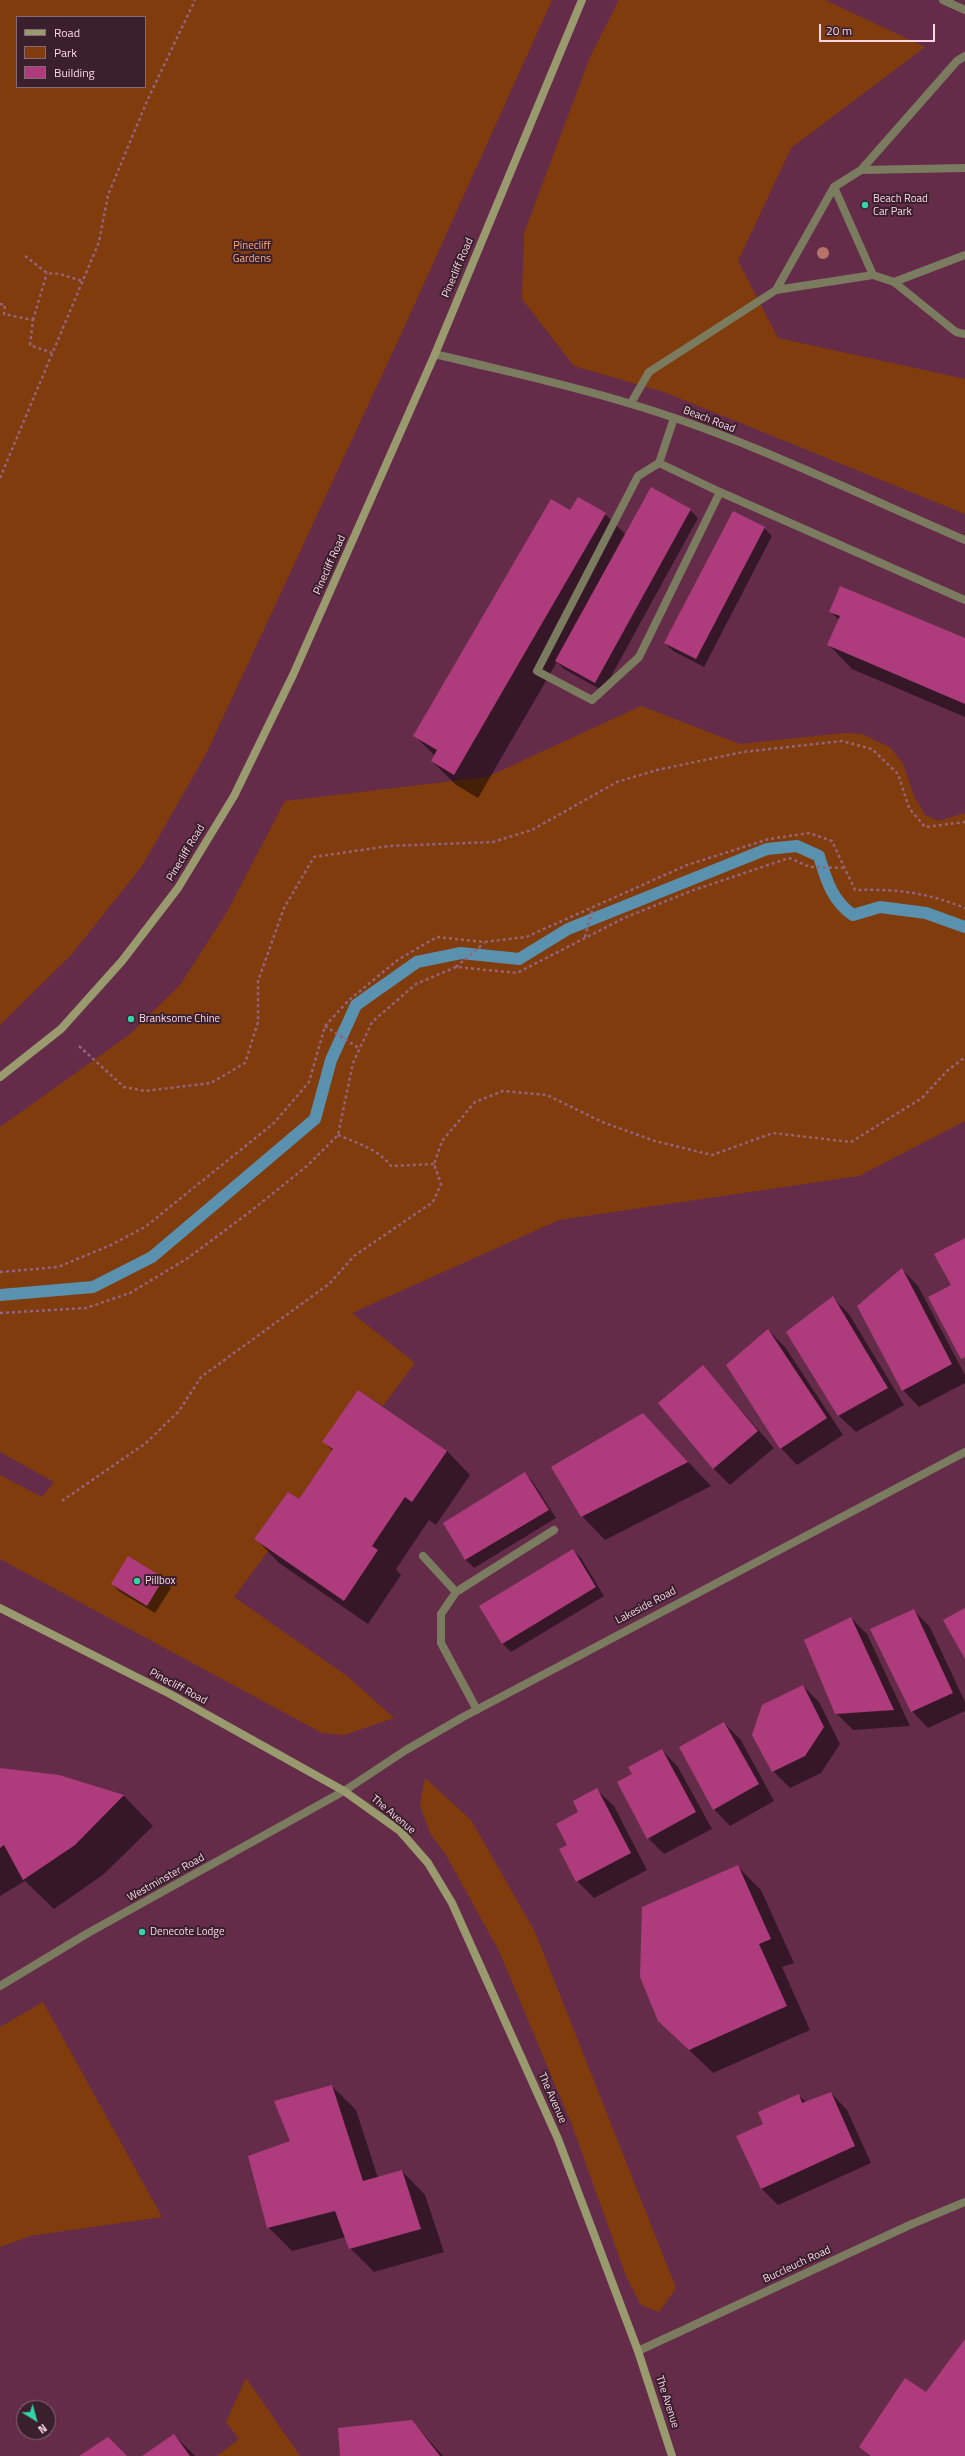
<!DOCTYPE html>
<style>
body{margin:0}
#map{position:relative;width:965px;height:2456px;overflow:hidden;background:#652c4a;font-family:"Titillium Web",sans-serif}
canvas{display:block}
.legend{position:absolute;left:16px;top:16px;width:130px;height:72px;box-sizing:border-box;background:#3a1f2c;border:1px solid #876876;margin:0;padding:5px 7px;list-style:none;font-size:12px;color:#fad6e6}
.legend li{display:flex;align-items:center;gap:8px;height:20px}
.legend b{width:20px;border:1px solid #876876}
.north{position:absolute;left:16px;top:2400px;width:40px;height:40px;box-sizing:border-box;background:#3a1f2c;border:1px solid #876876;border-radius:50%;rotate:143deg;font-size:11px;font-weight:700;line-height:16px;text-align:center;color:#fad6e6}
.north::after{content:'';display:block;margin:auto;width:14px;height:18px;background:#33d4a8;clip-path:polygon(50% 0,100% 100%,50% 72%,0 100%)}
.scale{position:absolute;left:819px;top:24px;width:116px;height:18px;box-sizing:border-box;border:2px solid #fad6e6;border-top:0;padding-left:5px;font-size:12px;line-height:14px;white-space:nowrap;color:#fad6e6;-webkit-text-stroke:3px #3a1f2c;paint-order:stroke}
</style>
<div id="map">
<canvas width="965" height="2456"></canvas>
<ul class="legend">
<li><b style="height:5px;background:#999a6d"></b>Road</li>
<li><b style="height:11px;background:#803c0d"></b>Park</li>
<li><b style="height:11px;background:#ae3c7c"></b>Building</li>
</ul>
<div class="north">N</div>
<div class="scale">20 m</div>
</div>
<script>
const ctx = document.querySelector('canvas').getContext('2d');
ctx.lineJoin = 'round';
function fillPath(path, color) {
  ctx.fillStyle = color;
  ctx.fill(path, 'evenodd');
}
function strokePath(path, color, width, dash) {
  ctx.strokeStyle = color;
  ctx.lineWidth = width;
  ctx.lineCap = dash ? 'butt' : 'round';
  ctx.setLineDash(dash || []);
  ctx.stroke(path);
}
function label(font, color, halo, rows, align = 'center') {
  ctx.font = font + ' "Titillium Web",sans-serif';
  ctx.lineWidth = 4;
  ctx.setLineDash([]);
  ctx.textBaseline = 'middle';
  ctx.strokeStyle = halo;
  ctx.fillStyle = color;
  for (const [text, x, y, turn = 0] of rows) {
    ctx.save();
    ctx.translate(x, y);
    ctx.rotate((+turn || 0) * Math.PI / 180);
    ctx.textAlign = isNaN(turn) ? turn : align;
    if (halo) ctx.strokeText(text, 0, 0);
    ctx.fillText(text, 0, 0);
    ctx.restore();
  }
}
fillPath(new Path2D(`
 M 0,0 L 552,0 L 402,332 L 206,754 L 142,866 L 71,955 L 0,1025 ZM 17,17 L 145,17 L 145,87 L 17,87 Z
 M 619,0 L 825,0 L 925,47 L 791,148 L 738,261 L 778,338 L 965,379 L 965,514 L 664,392 L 574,366 L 522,299 L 524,233 L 590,57 Z
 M 641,706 L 740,744 L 844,733 L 862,734 L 891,748 L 903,764 L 914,796 L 925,815 L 938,821 L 965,813 L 965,1121 L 859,1176 L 559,1220 L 352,1313 L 415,1363 L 383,1406 L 358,1390 L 323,1442 L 333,1449 L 299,1499 L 288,1492 L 254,1539 L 269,1550 L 234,1597 L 347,1676 L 394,1718 L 344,1735 L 322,1733 L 0,1559 L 0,1475 L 42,1497 L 54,1482 L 0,1452 L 0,1127 L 129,1035 L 180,985 L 227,912 L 285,801 L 487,777 Z
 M 425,1778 L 471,1820 L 535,1932 L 676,2288 L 659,2312 L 641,2305 L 626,2276 L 572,2125 L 499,1951 L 446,1855 L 430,1833 L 420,1805 Z
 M 43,2002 L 162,2217 L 30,2236 L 0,2247 L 0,2027 Z
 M 246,2378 L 300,2456 L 217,2456 L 239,2439 L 226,2422 Z`), '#803c0d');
fillPath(new Path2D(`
 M 690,510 L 698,518 L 603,691 L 564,669 L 557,662 L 478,798 L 456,785 L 432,761 L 435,756 L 415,736 L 571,511 L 605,514 L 626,535 Z
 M 764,528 L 772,536 L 704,667 L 673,651 L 665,643 Z
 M 830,611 L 965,639 L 965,717 L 852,669 L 829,645 L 839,620 Z
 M 902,1269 L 918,1286 L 965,1375 L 965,1383 L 919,1407 L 903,1390 Z
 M 833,1298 L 849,1314 L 904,1405 L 856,1432 L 839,1416 L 788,1332 Z
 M 768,1330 L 785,1347 L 843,1435 L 797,1465 L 781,1448 Z
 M 703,1366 L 774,1448 L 730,1485 L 713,1468 Z
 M 643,1414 L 711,1486 L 605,1540 L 582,1516 Z
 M 324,1442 L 447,1451 L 470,1475 L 436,1525 L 429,1520 L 396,1569 L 401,1575 L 368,1624 L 279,1563 L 256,1539 L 299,1501 L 333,1451 Z
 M 525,1473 L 533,1482 L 556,1518 L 474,1568 L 466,1560 L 444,1523 Z
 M 573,1550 L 581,1558 L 604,1596 L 511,1652 L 503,1644 L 480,1606 Z
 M 163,1579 L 171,1588 L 155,1613 L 120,1592 L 112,1584 Z
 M 913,1610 L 930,1627 L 965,1702 L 965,1711 L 928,1728 L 912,1711 Z
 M 851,1618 L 867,1634 L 910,1726 L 853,1730 L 836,1713 Z
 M 803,1686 L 819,1702 L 840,1744 L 821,1773 L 790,1788 L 773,1771 Z
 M 724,1723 L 741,1740 L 774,1801 L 730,1826 L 714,1809 Z
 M 662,1750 L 678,1767 L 712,1829 L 664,1854 L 648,1838 L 633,1774 Z
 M 0,1769 L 59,1776 L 124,1796 L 153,1826 L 104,1874 L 54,1909 L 25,1881 L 0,1896 Z
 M 597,1790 L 614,1806 L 647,1870 L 594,1898 L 577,1881 L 560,1849 L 568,1845 L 579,1812 Z
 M 737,1866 L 761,1890 L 794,1963 L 782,1967 L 810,2030 L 713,2073 L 683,2044 Z
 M 332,2086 L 356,2110 L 378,2178 L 402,2171 L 425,2195 L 444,2252 L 374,2272 L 350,2248 L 346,2237 L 292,2251 L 268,2227 L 292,2142 Z
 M 831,2093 L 847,2110 L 871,2163 L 778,2205 L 762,2189 L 737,2136 L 764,2124 L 798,2095 L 806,2102 Z
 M 412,2421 L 443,2456 L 341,2456 Z
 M 174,2435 L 195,2456 L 144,2456 Z`), '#0007');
strokePath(new Path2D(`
 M 0,1295 L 93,1287 L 152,1257 L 315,1119 L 331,1060 L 356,1005 L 417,962 L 461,953 L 519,959 L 568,929 L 767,849 L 797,846 L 819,856 C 826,879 832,901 853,915 L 880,907 L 926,913 L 965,927`), '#5a91af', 12);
fillPath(new Path2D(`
 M 651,487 L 691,509 L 595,683 L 555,661 Z
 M 578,497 L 606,513 L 454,775 L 431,761 L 437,750 L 413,736 L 551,499 L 570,510 Z
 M 733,511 L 765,527 L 696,659 L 664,643 Z
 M 840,586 L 965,638 L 965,704 L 827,645 L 840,616 L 829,612 Z
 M 965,1238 L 965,1357 L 961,1359 L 928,1297 L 951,1285 L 934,1254 Z
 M 902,1268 L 952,1364 L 902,1391 L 857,1306 Z
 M 833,1296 L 888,1388 L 838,1416 L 786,1332 Z
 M 768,1329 L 827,1418 L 780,1449 L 726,1365 Z
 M 703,1365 L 758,1431 L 713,1469 L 658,1403 Z
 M 358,1390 L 447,1451 L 412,1502 L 405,1497 L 372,1546 L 378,1550 L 344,1601 L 254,1539 L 288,1492 L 299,1499 L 333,1449 L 322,1442 Z
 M 643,1413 L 688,1462 L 581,1517 L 551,1467 Z
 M 525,1472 L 549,1510 L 465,1560 L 443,1523 Z
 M 573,1549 L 596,1587 L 502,1644 L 479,1606 Z
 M 128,1556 L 164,1578 L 147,1606 L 111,1584 Z
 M 965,1608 L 965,1659 L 943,1620 Z
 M 914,1609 L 953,1693 L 911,1712 L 870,1629 Z
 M 851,1617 L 894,1710 L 835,1714 L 804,1640 Z
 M 803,1685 L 824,1727 L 805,1756 L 772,1772 L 752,1735 L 762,1705 Z
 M 724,1722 L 759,1784 L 713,1810 L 679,1747 Z
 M 662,1749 L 696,1812 L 647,1839 L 617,1782 L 632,1774 L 628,1767 Z
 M 0,1768 L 59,1775 L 124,1795 L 75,1845 L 23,1880 L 4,1845 L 0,1848 Z
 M 597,1788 L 631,1853 L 576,1882 L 559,1849 L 567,1845 L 556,1824 L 578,1812 L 573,1801 Z
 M 738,1865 L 771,1939 L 759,1944 L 787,2006 L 689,2050 L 658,2021 L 640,1977 L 642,1907 Z
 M 332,2085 L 363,2181 L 402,2170 L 421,2229 L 349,2249 L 335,2211 L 267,2228 L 248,2156 L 290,2141 L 274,2101 Z
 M 831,2092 L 855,2146 L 761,2189 L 736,2136 L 763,2124 L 758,2112 L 799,2094 L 802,2103 Z
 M 965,2339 L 965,2456 L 871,2456 L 859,2447 L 905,2378 L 926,2392 Z
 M 412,2420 L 440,2456 L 340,2456 L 338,2428 Z
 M 174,2434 L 190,2456 L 142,2456 Z
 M 108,2437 L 127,2456 L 79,2456 Z`), '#ae3c7c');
strokePath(new Path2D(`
 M 25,256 L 47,273 L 60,274 L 82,281
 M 0,304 L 5,305 L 4,314 L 33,320 L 30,345 L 52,353
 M 33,320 L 47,273
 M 0,478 L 99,242 L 108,195 L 147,101 L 195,0
 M 585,937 L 593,907
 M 456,967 L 484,943
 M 325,1026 L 360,1049
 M 79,1046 L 124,1087 L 145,1091 L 211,1083 L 245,1063 L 258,1022 L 258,981 L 284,908 L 314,857 L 389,846 L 493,842 L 532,830 L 617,782 L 657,770 L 743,752 L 842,741 L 872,749 L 898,774 L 909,808 L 925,827 L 965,822
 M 338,1135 C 357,1143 378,1149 391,1166 L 434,1164
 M 0,1272 L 58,1267 L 111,1245 L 145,1227 L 274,1123 L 309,1082 L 325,1026 L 349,1000 L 399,959 L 437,937 L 484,942 L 526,937 L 687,865 L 769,839 L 809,833 L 832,841 L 855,890 C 897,889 925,892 965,908
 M 0,1313 L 86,1308 L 130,1293 L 188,1258 L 247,1214 L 307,1166 L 338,1135 L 353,1063 L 372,1022 L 416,984 L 456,967 L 517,973 L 624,918 L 691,891 L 789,858 L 810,867 L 843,868
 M 62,1501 L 146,1443 L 179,1411 L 201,1377 L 329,1284 L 354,1256 L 433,1202 L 441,1184 L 434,1164 L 442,1141 L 475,1102 L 503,1091 L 547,1095 L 602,1122 L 655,1141 L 712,1155 L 773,1133 L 851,1142 L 922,1098 L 947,1071 L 965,1057`), '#95637c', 2.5, [3, 3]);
strokePath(new Path2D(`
 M 943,0 L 965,10
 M 861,170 L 957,61 L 965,56
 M 834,187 L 873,275
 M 894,282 L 965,255
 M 776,290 L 834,187 L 861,170 L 965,168
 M 631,403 L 649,372 L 776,290 L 873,275 L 894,282 L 956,332 L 965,334
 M 659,463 L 720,492 L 639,657 L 592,700 L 537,671 L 638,476 L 659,463 L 674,418
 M 720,492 L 965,600
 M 423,1556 L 456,1592 L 441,1614 L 441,1643 L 477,1710
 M 456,1592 L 554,1530`), '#7a7b5f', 8);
strokePath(new Path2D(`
 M 435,354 C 500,370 567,384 631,404 C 746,438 855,493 965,540
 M 0,1986 L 88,1933 L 344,1791 L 406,1750 L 463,1717 L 965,1452
 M 638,2351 L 912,2224 L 965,2202`), '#7a7b5f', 8);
strokePath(new Path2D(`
 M 0,1077 L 61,1029 L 122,961 L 178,888 L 234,796 L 293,675 L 435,354 L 582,0
 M 0,1608 L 170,1694 L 344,1791 L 400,1831 L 428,1863 L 452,1903 L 558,2139 L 638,2351 L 672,2456`), '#999a6d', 8);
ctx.fillStyle = '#b97266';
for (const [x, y] of [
 [823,253]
]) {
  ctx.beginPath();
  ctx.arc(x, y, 6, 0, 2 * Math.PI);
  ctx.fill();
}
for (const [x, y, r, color] of [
 [865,205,4,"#33d4a8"],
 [131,1019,4,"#33d4a8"],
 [137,1581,4,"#33d4a8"],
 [142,1932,4,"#33d4a8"]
]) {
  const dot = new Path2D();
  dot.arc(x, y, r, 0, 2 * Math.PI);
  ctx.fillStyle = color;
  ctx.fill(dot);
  strokePath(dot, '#3a1f2c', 1.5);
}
label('11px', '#fad6e6', '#3a1f2c', [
 ["Beach Road",873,199],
 ["Car Park",873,212],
 ["Branksome Chine",139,1019],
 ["Pillbox",145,1581],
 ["Denecote Lodge",150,1932]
], 'left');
label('11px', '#feab7d', '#3a1f2c', [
 ["Pinecliff",252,246],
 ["Gardens",252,259]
]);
label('11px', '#fad6e6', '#3a1f2c', [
 ["Pinecliff Road",458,268,-67],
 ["Beach Road",709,420,21],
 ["Pinecliff Road",330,565,-66],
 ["Pinecliff Road",186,853,-59],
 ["Lakeside Road",646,1606,-28],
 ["Pinecliff Road",178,1687,28],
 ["The Avenue",393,1815,40],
 ["Westminster Road",166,1878,-29],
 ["The Avenue",552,2098,66],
 ["Buccleuch Road",797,2265,-25],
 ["The Avenue",667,2402,72]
]);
</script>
